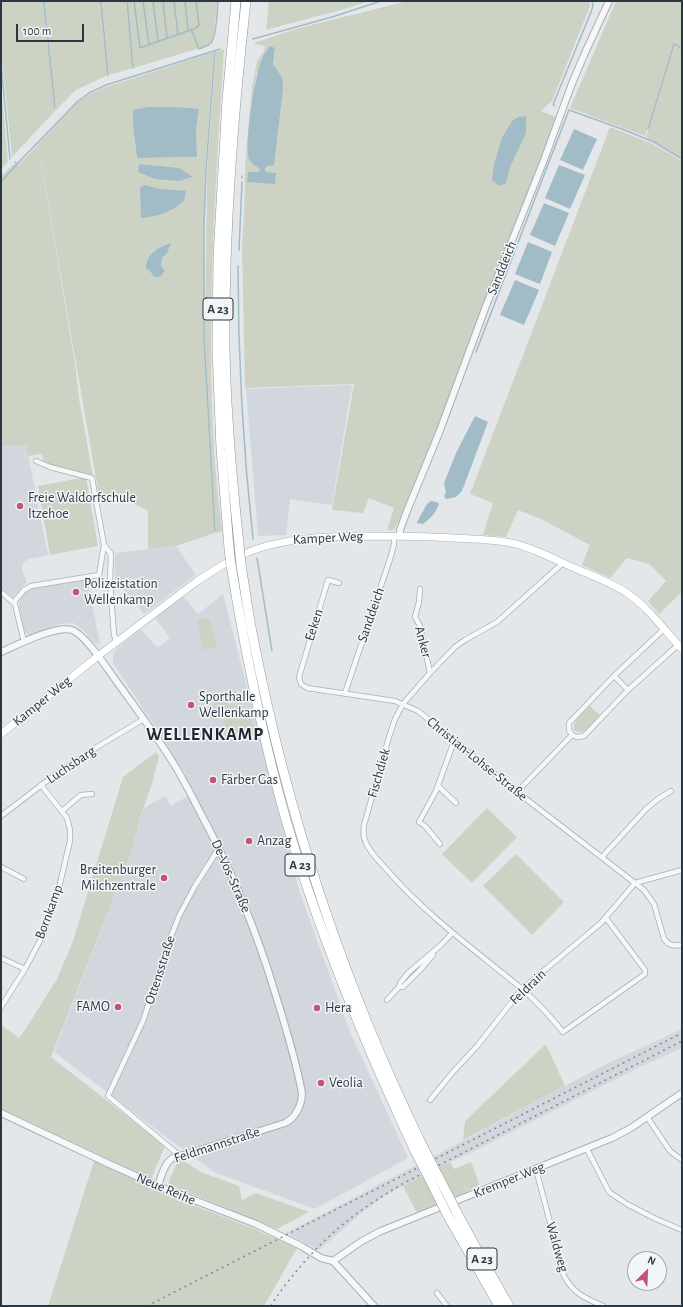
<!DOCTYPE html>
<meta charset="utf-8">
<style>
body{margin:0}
#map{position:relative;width:683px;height:1307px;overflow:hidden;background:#e3e7ea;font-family:"Alegreya Sans",sans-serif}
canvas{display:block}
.frame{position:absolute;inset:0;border:2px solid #2c3841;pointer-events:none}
.north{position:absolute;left:627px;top:1251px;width:40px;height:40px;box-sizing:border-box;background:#f3f6f8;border:1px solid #a3aaaf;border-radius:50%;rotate:24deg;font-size:11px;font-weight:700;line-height:16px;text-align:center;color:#2c3841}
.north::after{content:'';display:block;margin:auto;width:14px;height:18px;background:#c5527b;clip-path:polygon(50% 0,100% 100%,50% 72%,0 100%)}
.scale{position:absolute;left:16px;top:24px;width:68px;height:18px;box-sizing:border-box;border:2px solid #2c3841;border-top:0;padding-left:5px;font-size:12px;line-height:14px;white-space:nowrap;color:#2c3841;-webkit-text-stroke:3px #f3f6f8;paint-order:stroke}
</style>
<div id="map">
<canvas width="683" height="1307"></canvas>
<div class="frame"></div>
<div class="north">N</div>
<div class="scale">100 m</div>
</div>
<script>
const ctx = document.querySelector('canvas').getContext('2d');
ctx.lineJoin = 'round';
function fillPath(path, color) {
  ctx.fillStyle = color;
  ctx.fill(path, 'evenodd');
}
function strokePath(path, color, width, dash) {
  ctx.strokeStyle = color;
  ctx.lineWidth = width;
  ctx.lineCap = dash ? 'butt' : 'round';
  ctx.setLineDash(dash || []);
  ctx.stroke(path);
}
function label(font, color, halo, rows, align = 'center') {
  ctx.font = font + ' "Alegreya Sans",sans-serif';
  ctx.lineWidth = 3;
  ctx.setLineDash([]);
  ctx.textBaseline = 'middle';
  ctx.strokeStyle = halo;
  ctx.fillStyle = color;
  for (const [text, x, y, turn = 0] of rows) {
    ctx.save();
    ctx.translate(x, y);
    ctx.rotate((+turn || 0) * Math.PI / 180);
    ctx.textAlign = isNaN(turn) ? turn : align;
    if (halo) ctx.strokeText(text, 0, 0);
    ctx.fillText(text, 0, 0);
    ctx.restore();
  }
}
fillPath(new Path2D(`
 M 352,385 L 332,505 L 290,499 L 286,535 L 258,536 L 246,389 Z
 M 26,445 L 48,555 L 29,559 L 24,562 L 22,567 L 22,571 L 27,582 L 13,597 L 1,588 L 1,446 Z
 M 176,546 L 196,575 L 144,614 L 115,579 L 115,553 Z
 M 87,577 L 100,645 L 92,641 L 85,632 L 74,623 L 60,624 L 30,636 L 25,633 L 19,608 L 20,599 L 26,591 L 31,588 Z
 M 223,594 L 299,890 L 350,1032 L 408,1158 L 315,1209 L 216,1173 L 177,1145 L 54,1052 L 130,856 L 144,808 L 165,796 L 171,806 L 193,793 L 184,777 L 186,775 L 166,743 L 113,663 L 113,656 L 116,649 L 141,629 L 157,648 L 170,638 L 155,618 L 183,596 L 198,614 Z
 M 682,1029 L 682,1048 L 640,1067 L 470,1153 L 450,1162 L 403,1186 L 383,1197 L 363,1212 L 343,1229 L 319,1250 L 286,1233 L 463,1141 L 604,1065 Z`), '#d1d7dc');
fillPath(new Path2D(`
 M 1,1 L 44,1 L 55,111 L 12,157 L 1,49 Z
 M 45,1 L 101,1 L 108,75 L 76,90 L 56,110 Z
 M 102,1 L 126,1 L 133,68 L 109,75 Z
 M 127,1 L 217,1 C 216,9 215,36 211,42 C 208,46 202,47 197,49 L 134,68 Z
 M 269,1 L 370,1 L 348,8 L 266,30 Z
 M 408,1 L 589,1 L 590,6 L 552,101 L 541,111 L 556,117 L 528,195 L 412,495 L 394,530 L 387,530 L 394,508 L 369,498 L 363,513 L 332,510 L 354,384 L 245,388 L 242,248 L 245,191 L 245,164 L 252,87 L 257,61 L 264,51 L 265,46 L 255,44 L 254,43 L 299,28 ZM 275,48 L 273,64 L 282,77 L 265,170 L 266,172 L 248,172 L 258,172 L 260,168 L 253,165 L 250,161 L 248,152 L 250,115 L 257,72 Z
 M 616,1 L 682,1 L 682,48 L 674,44 L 672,47 L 645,136 L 570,108 Z
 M 674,46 L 682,50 L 682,158 L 646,137 Z
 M 224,49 C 216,176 207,303 213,429 C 214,463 218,497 222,531 L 216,533 L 205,336 L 207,171 L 216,52 Z
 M 214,52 L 205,169 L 204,223 L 204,335 L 215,533 L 176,546 L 148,549 L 148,511 L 118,495 L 99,496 L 38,144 L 77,103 L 88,95 L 106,87 ZM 199,109 L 196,130 L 197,157 L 137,158 L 133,125 L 133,110 ZM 139,164 L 149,165 L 193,177 L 179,181 ZM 154,250 L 167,253 L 162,258 L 161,266 L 164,270 L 154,277 L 147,265 Z
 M 1,83 L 8,162 L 1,169 Z
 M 610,127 L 653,144 L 682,161 L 682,592 L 659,614 L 648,601 L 666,581 L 649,564 L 627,558 L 610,578 L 582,565 L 590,545 L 543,520 L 518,510 L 506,537 L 483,535 L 493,503 L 470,494 Z
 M 38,145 L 75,363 L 79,399 L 93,476 L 44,463 L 42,454 L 28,456 L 26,445 L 1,446 L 1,176 L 14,164 L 18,165 Z
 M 86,477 L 98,546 L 50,555 L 38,486 Z
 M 210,618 L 217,647 L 203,650 L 197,620 Z
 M 217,700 L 237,707 L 240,706 L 247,708 L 256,734 L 254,737 L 247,733 C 237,735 233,733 225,728 L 224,721 L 226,717 L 222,715 L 218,720 L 213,719 L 210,716 L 214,702 Z
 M 590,706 L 600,715 C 593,723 585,738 574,730 C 572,720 584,712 590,706 Z
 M 156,752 L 159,756 L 152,784 L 143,809 L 130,856 L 51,1057 L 165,1146 L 151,1179 L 1,1109 L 1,1025 L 19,1038 L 25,1030 L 57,979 L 73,941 L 123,777 Z
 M 487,808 L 517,837 L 472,883 L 442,854 Z
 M 516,854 L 564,902 L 532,935 L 483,886 Z
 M 546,1044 L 565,1086 L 463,1140 L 465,1121 Z
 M 179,1158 L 201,1172 L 239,1186 L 242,1200 L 256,1193 L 309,1212 L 277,1229 L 168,1184 Z
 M 94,1161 L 195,1206 L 252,1228 L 297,1248 L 264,1306 L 48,1306 Z
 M 450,1162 L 454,1169 L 471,1162 L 480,1186 L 467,1191 L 459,1177 L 467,1192 L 417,1213 L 403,1186 Z`), '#ccd3c5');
fillPath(new Path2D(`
 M 270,46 L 275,48 L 273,64 L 282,77 L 283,88 L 274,165 L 266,166 L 265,170 L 266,172 L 276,173 L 275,184 L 247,182 L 248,172 L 258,172 L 260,169 C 256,166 252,165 250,161 C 243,148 255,74 262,59 C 264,54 267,50 270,46 Z
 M 148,107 L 175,107 L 199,109 L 196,130 L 197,157 L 137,158 L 133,125 L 133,110 Z
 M 526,116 L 526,133 L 510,167 L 506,183 L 500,186 L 492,180 L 494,164 L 502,138 L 512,121 L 518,117 Z
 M 574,129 L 597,139 L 583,170 L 560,160 Z
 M 139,164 L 179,168 L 193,177 L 179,181 L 155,179 L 138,172 Z
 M 559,165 L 585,175 L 570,209 L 545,198 Z
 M 144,185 L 161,189 L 186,191 L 184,201 C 167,214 162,215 141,218 L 140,188 Z
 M 544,203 L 569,213 L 555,246 L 530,235 Z
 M 528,242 L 552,252 L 540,284 L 515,274 Z
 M 171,243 L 167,253 L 162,258 L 161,266 L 165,271 L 160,277 L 154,277 L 150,271 L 146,268 C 147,252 158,248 171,243 Z
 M 515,280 L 539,290 L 524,325 L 500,315 Z
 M 475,416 L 488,422 L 462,491 L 456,497 L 446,499 L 444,496 L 446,493 L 444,483 L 457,451 Z
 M 431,501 L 437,502 L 439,504 C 436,513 430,519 423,524 L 417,523 L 417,522 L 427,504 Z`), '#a1bbc7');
strokePath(new Path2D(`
 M 44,1 L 55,108
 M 101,1 L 108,75
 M 127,1 L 133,68
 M 134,1 L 140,48 L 196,28 L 199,25 L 196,1
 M 143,1 L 149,45
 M 153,1 L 158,42
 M 163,1 L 167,38
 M 174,1 L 178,34
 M 185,1 L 188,30
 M 206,1 L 206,2
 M 191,29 L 199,49 C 203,47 208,46 211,43 C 217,36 217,11 218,1
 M 253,39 L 332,17 L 381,1
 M 1,63 L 10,159
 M 555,106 L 553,104 L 554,102 L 591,12 L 593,6 L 592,1
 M 648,129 L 673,47 L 674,44 L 682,49
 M 15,162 L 17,164 L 77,102 L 89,93 L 106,85 L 220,49
 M 242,178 L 242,176
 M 1,182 L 17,164
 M 239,250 L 242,182
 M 238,266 C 238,358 243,448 253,539
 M 476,352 L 569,110 L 622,129 L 654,142 L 682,159
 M 215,531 L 204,335 L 204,224 L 206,169 L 215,51
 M 257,558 L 272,651`), '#a1bbc7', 1.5);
const minor = new Path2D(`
 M 36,461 L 50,467 L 92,478 L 104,545 L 111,554 L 110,582 L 114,635 L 117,642
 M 563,563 L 497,622 L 465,640 L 455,647 L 430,673 L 403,704 L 395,719 L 389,737 L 364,825 C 363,832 363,837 366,843 C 371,854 381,863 388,871 C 427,916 475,950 521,988 C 536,1001 550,1016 563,1032 L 645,974 L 645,970 L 606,918
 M 339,583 L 328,580 L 299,677 L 301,684 L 307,688 L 395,701 L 418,711 L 517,792 L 644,890 L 654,904 L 664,939 C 669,946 674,946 682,945
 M 420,589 L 419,602 L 415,617 L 420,626 L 430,673
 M 1,592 L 15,604 L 24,642
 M 14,602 L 24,590 L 31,586 L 99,575 L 104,545
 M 664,629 L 614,676 L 569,723 L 569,730 L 572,735 L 577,737 L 584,736 L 628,690 L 678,645
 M 614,676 L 628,690
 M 345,693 L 391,556 L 394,544 L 394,536
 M 438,786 L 456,803
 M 517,792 L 572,735
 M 62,811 L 81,795 L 92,794
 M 1,816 L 56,774 L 97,747 L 144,719
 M 440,844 L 425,826 L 419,822 L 436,791 L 454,741
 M 602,857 L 646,809 L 658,799 L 671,791
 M 1,867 L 24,879
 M 635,883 L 682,870
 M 1,958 L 25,969
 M 399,987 L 403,987 L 421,969 L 433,955
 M 387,1000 L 399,987 L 400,983 L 409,972 L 440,946 L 452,933
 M 1,1007 L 25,969 L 43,935 L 57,896 L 70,841 L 70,830 L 67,818 L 41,785
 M 430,1100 L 453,1072 L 478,1045 L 522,989 L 601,923 L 635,883
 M 647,1117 L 670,1151 L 682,1160
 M 587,1149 L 609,1192 L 627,1204 L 656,1219 L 682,1230
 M 179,1155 L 108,1096 L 143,1021 L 167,947 L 179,916 L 195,886 L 219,848
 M 536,1169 L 564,1276 C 574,1294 585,1298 603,1306
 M 437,1293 L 447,1306`);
const tertiary = new Path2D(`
 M 400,536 L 400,530 L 407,511 L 439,433 L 486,306 L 544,160 L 571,86 L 584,55 L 609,1
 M 1,652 C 17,645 56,625 72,630 C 86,635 108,670 117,682 C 138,711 159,739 177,769 C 185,783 193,798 200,812 C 232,871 257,932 276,996 C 286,1028 296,1060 302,1093 C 302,1104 296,1118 285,1123 L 184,1155 C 166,1155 163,1171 158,1186
 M 1,1113 L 107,1163 L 158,1186 L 256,1224 L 301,1246 L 321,1258 L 333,1261
 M 333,1261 L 362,1241 L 381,1231 L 612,1138 L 631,1128 L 682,1093
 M 333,1261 L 374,1306`);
const secondary = new Path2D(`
 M 1,734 L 98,656 L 196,582 C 217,568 237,555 260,548 C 292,538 323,537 356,536 C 388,536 421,536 453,538 C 474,539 496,539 516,544 C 535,549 554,559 572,567 C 590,575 610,582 627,593 C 649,608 664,630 682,649`);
const motorway = new Path2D(`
 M 239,544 C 232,479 226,414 225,348 C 224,232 233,116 246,1
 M 229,548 L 221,449 L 217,348 L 218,256 L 227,100 L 236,1
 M 231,565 C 245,651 262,736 286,820 C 319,934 365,1044 415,1151
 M 241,565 C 245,589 248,613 253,637 C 287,814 344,986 423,1147
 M 437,1174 L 448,1195
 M 429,1178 L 439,1198
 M 456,1211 L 481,1257 L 509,1306
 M 447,1214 L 499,1306`);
strokePath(minor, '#a8afb4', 6);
strokePath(tertiary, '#a8afb4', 8);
strokePath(secondary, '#a8afb4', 8);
strokePath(motorway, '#8c98a0', 10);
strokePath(minor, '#f6f7f9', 4.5);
strokePath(tertiary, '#f6f7f9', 6);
strokePath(secondary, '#fff', 7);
strokePath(motorway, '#fff', 9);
strokePath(new Path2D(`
 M 147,1306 L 682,1033
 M 271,1306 C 279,1292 290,1279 300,1267 C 331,1230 363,1207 404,1183 L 682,1041`), '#7e8a93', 1.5, [2, 4]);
const motorwayBridge = new Path2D(`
 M 239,544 L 241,565
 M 229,548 L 231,565
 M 423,1147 L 437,1174
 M 415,1151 L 429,1178
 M 448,1195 L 456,1211
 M 439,1198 L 447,1214`);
strokePath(motorwayBridge, '#8c98a0', 10, []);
strokePath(motorwayBridge, '#fff', 9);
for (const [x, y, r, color] of [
 [20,506,4,"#c5527b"],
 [76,592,4,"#c5527b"],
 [191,705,4,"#c5527b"],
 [213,780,4,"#c5527b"],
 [249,841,4,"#c5527b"],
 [164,878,4,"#c5527b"],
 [118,1007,4,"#c5527b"],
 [317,1008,4,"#c5527b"],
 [321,1083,4,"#c5527b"]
]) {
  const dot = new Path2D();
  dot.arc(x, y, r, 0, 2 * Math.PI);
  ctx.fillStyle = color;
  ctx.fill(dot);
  strokePath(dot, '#f3f6f8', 1.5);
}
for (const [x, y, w] of [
 [218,309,30],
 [300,865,30],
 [482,1259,30]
]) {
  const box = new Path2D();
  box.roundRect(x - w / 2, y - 11, w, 22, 3);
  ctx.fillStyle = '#f3f6f8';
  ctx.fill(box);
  strokePath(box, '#2c3841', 1);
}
label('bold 13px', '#2c3841', null, [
 ["A 23",218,309],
 ["A 23",300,865],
 ["A 23",482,1259]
]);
label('14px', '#2c3841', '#f3f6f8', [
 ["Sanddeich",502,268,-68],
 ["Kamper Weg",328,538,-3],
 ["Sanddeich",371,615,-71],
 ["Eeken",314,625,-73],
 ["Anker",423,642,75],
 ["Kamper Weg",42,701,-39],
 ["Christian-Lohse-Straße",477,759,39],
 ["Luchsbarg",71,765,-34],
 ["Fischdiek",379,773,-74],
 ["De-Vos-Straße",231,876,66],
 ["Bornkamp",49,912,-70],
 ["Ottensstraße",160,970,-72],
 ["Feldrain",528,987,-44],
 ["Feldmannstraße",217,1145,-18],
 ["Kremper Weg",509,1180,-22],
 ["Neue Reihe",166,1189,23],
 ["Waldweg",557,1247,74]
]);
label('14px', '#2c3841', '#f3f6f8', [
 ["Freie Waldorfschule",28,498],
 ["Itzehoe",28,514],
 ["Polizeistation",84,584],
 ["Wellenkamp",84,600],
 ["Sporthalle",199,697],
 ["Wellenkamp",199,713],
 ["Färber Gas",221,780],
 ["Anzag",257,841],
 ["Breitenburger",156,870,"right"],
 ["Milchzentrale",156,886,"right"],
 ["FAMO",110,1007,"right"],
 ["Hera",325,1008],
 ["Veolia",329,1083]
], 'left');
ctx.letterSpacing = '1px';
label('bold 18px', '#1e2932', '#f3f6f8', [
 ["WELLENKAMP",205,735]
]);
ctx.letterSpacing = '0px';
</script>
